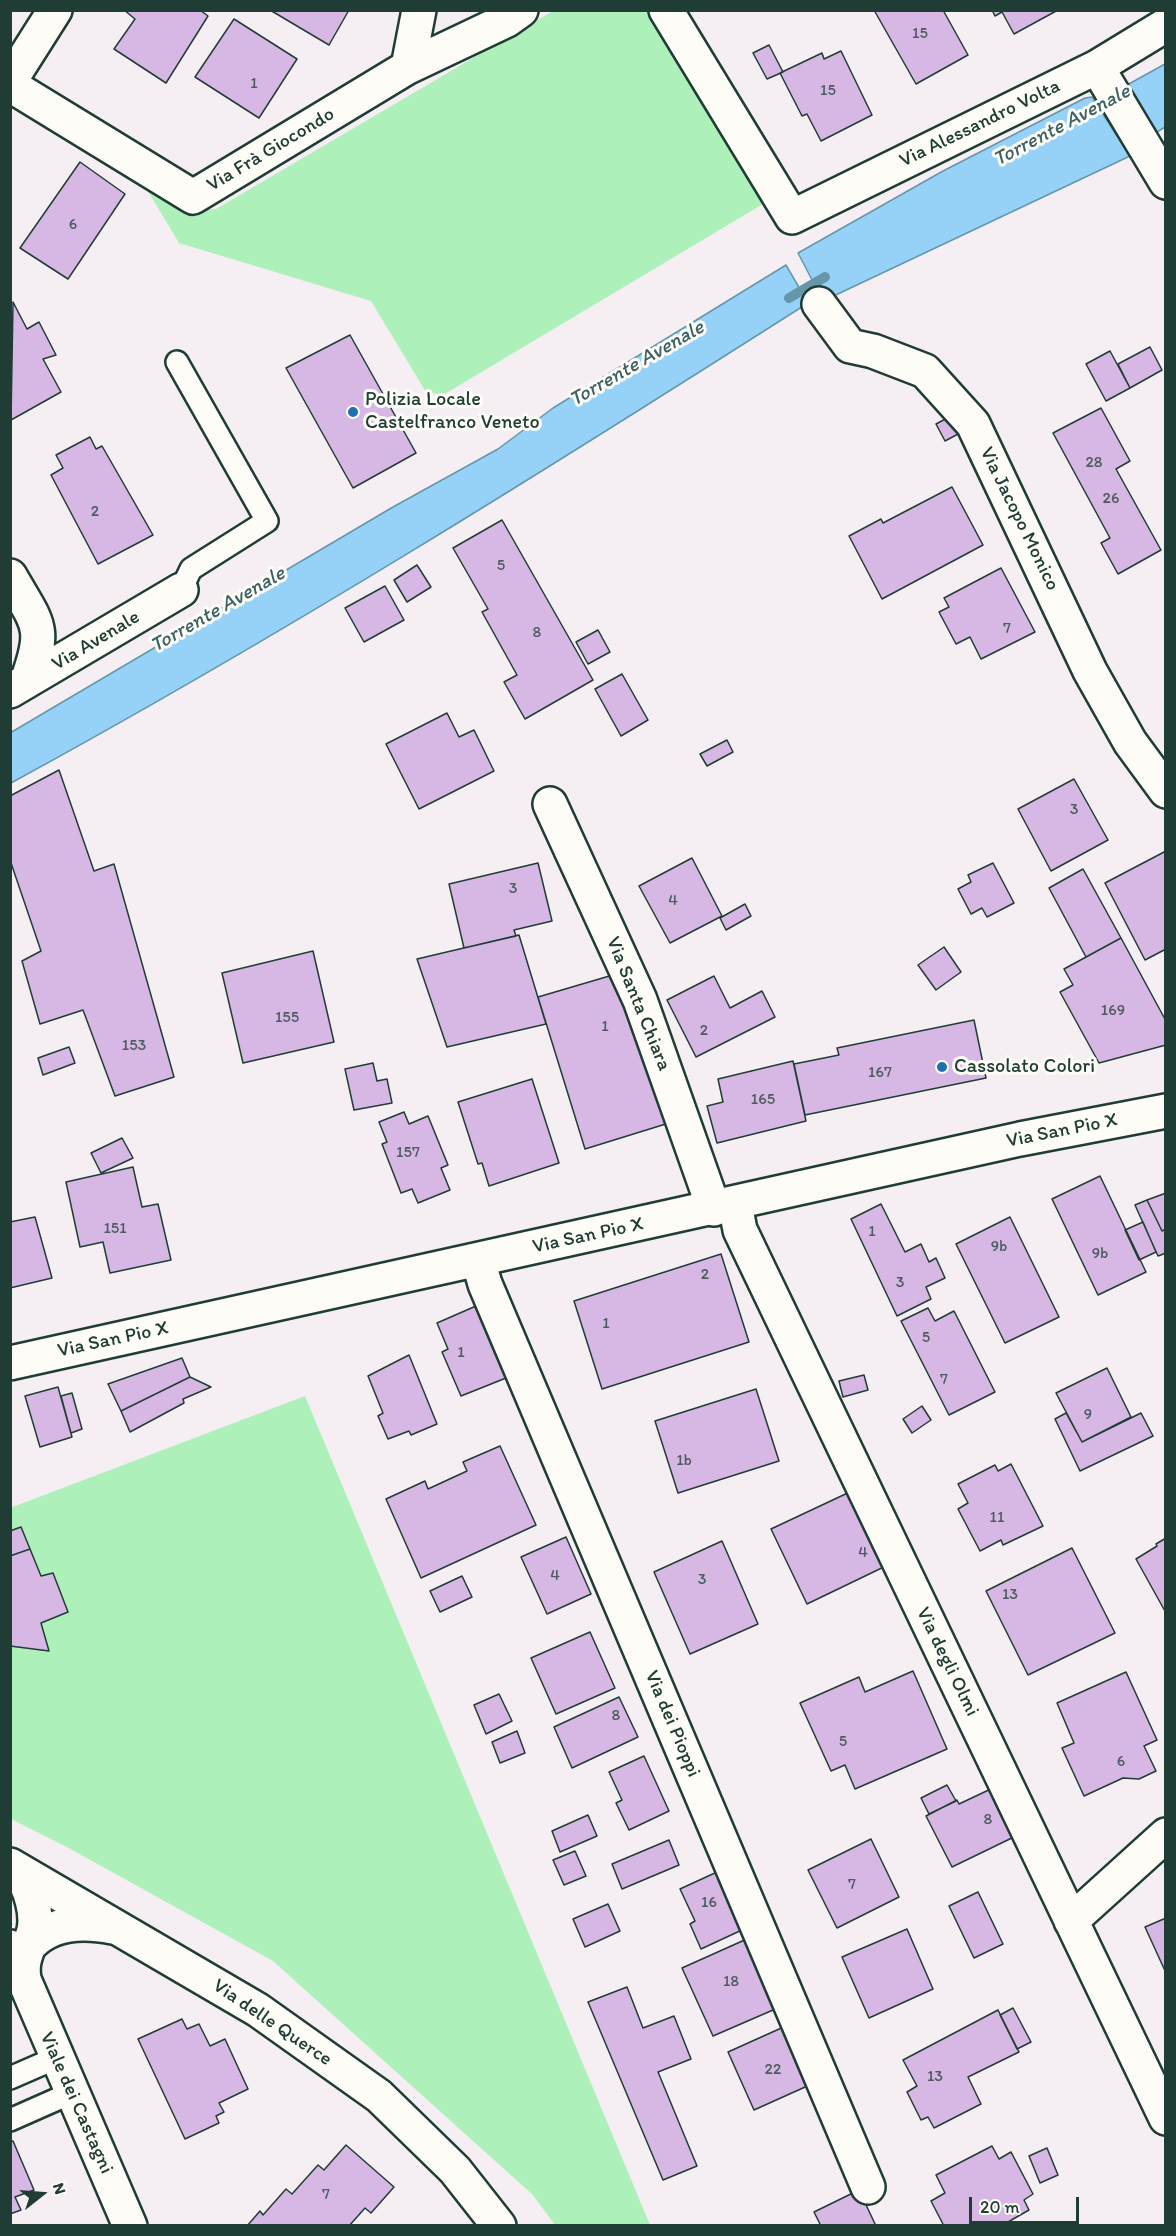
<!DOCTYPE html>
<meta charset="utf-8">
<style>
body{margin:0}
#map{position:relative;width:1176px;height:2236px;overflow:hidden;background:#f5eef3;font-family:Itim,sans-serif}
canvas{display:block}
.frame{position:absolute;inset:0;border:12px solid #1f3d34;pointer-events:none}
.north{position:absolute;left:12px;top:2164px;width:60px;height:60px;-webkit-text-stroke:4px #fdfcf7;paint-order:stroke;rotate:73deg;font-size:16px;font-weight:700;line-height:24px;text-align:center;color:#1f3d34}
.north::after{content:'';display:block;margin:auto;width:21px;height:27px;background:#1f3d34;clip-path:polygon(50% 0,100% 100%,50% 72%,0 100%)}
.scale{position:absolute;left:969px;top:2197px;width:110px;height:27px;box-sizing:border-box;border:3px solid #1f3d34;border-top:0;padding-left:8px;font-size:18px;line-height:21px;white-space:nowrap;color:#1f3d34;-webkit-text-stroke:4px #fdfcf7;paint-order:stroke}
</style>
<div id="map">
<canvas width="1176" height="2236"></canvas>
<div class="frame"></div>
<div class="north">N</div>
<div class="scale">20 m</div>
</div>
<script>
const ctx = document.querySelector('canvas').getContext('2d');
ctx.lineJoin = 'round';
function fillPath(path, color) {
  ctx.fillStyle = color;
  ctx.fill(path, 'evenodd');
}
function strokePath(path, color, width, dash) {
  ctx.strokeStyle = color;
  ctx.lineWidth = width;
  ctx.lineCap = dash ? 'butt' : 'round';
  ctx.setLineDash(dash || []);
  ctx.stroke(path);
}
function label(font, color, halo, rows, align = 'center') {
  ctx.font = font + ' Itim,sans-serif';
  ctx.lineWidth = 6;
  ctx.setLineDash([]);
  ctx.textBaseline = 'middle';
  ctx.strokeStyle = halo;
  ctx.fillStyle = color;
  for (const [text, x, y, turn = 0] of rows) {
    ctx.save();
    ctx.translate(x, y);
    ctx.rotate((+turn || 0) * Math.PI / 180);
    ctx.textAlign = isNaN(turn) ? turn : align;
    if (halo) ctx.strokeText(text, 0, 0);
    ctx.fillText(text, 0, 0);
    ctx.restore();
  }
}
fillPath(new Path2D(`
 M 664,10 L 773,198 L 443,395 L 426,392 L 371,301 L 179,243 L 139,176 L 196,210 L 216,209 L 553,11 Z
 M 305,1396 L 650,2225 L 555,2225 L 533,2195 L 273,1961 L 65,1846 L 11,1819 L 10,1508 Z`), '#aef0b9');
const water = new Path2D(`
 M 1165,64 L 1165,127 L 1157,132 L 1127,85 Z
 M 1092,97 L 1130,156 L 823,301 L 798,253 L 943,171 L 1085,98 Z
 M 786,265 L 808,303 C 546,470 283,635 11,783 L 10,733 L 393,507 L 498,449 L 553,408 Z`);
fillPath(water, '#96d2f7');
strokePath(water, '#6696a9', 1.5);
strokePath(new Path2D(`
 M 789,298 L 825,277`), '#6696a9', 10);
const building = new Path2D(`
 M 124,10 L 200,10 L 208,16 L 166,83 L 114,49 L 135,19 Z
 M 270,10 L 349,10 L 329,45 Z
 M 874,10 L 943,10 L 968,55 L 916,84 Z
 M 992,10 L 1058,10 L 1014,34 L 1002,12 L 995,16 Z
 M 234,19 L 297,59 L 259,118 L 195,77 Z
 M 769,45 L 783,72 L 767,79 L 753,53 Z
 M 841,51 L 872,115 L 821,141 L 807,114 L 802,116 L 780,73 L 822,53 L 824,59 Z
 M 80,162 L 125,194 L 68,279 L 20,248 Z
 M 13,302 L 27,329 L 39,322 L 56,355 L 43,359 L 61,392 L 11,420 Z
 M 350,335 L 416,453 L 353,488 L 286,368 Z
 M 1150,347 L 1162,370 L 1130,388 L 1118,364 Z
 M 1110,351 L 1130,388 L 1106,401 L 1086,364 Z
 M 1101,408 L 1130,461 L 1116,469 L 1161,550 L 1118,574 L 1101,543 L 1110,538 L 1053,433 Z
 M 951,416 L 960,433 L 945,441 L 936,424 Z
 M 90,437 L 96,449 L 102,446 L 153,535 L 98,564 L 51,475 L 63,468 L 56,455 Z
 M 952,487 L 983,545 L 882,599 L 849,536 L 881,519 L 883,523 Z
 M 502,520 L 593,680 L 525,719 L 504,682 L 517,675 L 482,612 L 488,609 L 453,548 Z
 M 417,565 L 431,587 L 407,602 L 394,580 Z
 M 1001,568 L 1035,632 L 981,659 L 970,637 L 956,644 L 939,612 L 949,607 L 944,598 Z
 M 385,586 L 404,620 L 364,642 L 345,608 Z
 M 598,630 L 610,652 L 588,664 L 576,642 Z
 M 622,674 L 648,720 L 621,736 L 595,689 Z
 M 447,713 L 459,737 L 474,730 L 494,771 L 419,809 L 386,744 Z
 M 727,740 L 733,752 L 707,766 L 700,754 Z
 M 59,770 L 94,871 L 114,864 L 174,1077 L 115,1096 L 83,1010 L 40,1024 L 22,961 L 41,951 L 10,860 L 10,796 Z
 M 1074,779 L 1108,840 L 1051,871 L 1018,809 Z
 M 1166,851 L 1166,949 L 1145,960 L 1105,883 Z
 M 692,858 L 722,916 L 670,943 L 639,886 Z
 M 538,863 L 552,921 L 514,930 L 516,936 L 464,948 L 449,884 Z
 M 993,863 L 1014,903 L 987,917 L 982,908 L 971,914 L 958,889 L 971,882 L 968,875 Z
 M 1083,869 L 1121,938 L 1086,957 L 1049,888 Z
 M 745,904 L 751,916 L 726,930 L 720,918 Z
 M 519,935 L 546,1024 L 447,1047 L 417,959 Z
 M 1121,938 L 1166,1021 L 1166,1045 L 1099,1063 L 1060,992 L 1073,985 L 1064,969 Z
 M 944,947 L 961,972 L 936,990 L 918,965 Z
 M 313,951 L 334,1042 L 243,1063 L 222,973 Z
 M 623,972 L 669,1123 L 585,1149 L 538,997 Z
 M 714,976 L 730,1008 L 762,991 L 775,1017 L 696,1057 L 667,1000 Z
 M 974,1020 L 986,1078 L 805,1115 L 794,1064 L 839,1055 L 837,1048 Z
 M 69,1047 L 75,1063 L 43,1075 L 38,1058 Z
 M 793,1061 L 806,1121 L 717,1143 L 707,1106 L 723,1102 L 718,1079 Z
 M 373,1063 L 377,1081 L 387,1079 L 392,1103 L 354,1110 L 345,1069 Z
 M 532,1079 L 559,1163 L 489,1186 L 482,1163 L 478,1164 L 458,1102 Z
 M 404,1112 L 409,1124 L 428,1116 L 448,1165 L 441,1168 L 450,1190 L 418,1203 L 412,1189 L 401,1193 L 382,1144 L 387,1142 L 379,1122 Z
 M 122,1138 L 133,1158 L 101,1173 L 91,1153 Z
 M 133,1167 L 142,1207 L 158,1204 L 171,1260 L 110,1273 L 103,1242 L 80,1247 L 66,1182 Z
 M 1100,1176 L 1146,1272 L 1098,1295 L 1052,1199 Z
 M 1166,1193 L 1166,1229 L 1162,1231 L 1147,1200 Z
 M 1147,1200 L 1162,1231 L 1166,1229 L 1166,1253 L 1158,1256 L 1135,1205 Z
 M 881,1204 L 905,1252 L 921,1244 L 929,1262 L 936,1258 L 945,1278 L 926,1287 L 931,1299 L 897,1316 L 851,1219 Z
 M 35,1217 L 52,1278 L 10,1288 L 10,1222 Z
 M 1010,1217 L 1059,1317 L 1005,1343 L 956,1244 Z
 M 1143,1222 L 1156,1252 L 1139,1260 L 1125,1230 Z
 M 721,1254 L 749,1342 L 602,1389 L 574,1301 Z
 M 476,1306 L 506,1378 L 461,1396 L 442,1352 L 448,1349 L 437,1323 Z
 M 928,1308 L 935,1321 L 954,1311 L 995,1392 L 949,1415 L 901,1321 Z
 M 409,1355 L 437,1424 L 411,1435 L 409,1431 L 388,1439 L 378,1416 L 383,1413 L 368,1376 Z
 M 182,1358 L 190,1377 L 121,1411 L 108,1384 Z
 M 1107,1368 L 1131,1417 L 1082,1442 L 1056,1393 Z
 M 864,1375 L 868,1390 L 843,1397 L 839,1381 Z
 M 190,1377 L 211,1387 L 183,1399 L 184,1403 L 130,1432 L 121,1411 Z
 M 58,1387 L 72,1437 L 40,1447 L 25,1396 Z
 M 756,1389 L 779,1461 L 678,1493 L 655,1421 Z
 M 72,1393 L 82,1429 L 71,1433 L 61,1396 Z
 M 922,1406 L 931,1420 L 912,1433 L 903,1419 Z
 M 1066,1413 L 1082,1442 L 1141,1413 L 1153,1436 L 1080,1471 L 1055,1419 Z
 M 500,1446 L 536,1525 L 421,1578 L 386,1499 L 425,1481 L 428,1489 L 467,1471 L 463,1462 Z
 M 1011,1464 L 1043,1526 L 1003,1545 L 1001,1540 L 980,1551 L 958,1509 L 968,1503 L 958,1484 L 995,1465 L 998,1471 Z
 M 854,1490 L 890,1564 L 807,1604 L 771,1529 Z
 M 21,1527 L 30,1549 L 10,1556 L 10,1531 Z
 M 566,1537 L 591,1594 L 547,1614 L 521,1557 Z
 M 1166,1538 L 1166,1613 L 1136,1559 L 1157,1546 L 1156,1544 Z
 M 722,1541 L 758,1624 L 690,1654 L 654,1572 Z
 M 1072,1548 L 1115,1633 L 1028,1675 L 986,1591 Z
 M 30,1549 L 41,1576 L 53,1573 L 68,1612 L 41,1623 L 49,1651 L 10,1646 L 10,1556 Z
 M 462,1576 L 472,1597 L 440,1612 L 430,1591 Z
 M 590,1632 L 615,1688 L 556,1714 L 531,1658 Z
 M 913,1671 L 947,1749 L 855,1789 L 845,1765 L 831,1771 L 800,1703 L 859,1677 L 865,1692 Z
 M 1126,1672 L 1157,1740 L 1144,1746 L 1156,1771 L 1139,1779 L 1123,1778 L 1084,1796 L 1062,1748 L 1074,1743 L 1057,1703 Z
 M 499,1694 L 512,1721 L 486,1734 L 474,1705 Z
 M 619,1697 L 638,1737 L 572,1768 L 554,1727 Z
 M 517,1731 L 525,1753 L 500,1763 L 492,1742 Z
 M 644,1756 L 669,1811 L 629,1830 L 616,1803 L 622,1800 L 609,1772 Z
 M 947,1785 L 956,1801 L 929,1814 L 921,1798 Z
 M 995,1787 L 1018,1835 L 952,1867 L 926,1816 L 957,1800 L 959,1804 Z
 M 588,1815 L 597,1836 L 560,1852 L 552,1831 Z
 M 871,1839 L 899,1897 L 837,1928 L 808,1870 Z
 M 669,1840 L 679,1865 L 622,1889 L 612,1864 Z
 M 575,1851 L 586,1876 L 564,1885 L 553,1860 Z
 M 717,1872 L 744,1929 L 701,1949 L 690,1924 L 695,1921 L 680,1889 Z
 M 978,1892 L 1003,1944 L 974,1958 L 949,1906 Z
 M 608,1904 L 620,1931 L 585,1947 L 573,1919 Z
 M 1166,1918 L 1166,1973 L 1145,1927 Z
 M 907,1929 L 933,1989 L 869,2018 L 842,1957 Z
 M 749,1938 L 780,2007 L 713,2036 L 682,1968 Z
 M 627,1987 L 643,2028 L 674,2016 L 691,2059 L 658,2072 L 697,2166 L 663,2180 L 588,2002 Z
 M 1013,2008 L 1031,2042 L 1017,2049 L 1000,2015 Z
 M 998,2010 L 1019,2052 L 968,2077 L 981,2104 L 934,2128 L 928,2117 L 921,2120 L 907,2092 L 917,2086 L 903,2060 Z
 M 182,2019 L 187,2029 L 199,2024 L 210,2046 L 225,2039 L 248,2089 L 219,2103 L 224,2112 L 216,2116 L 219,2123 L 185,2139 L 138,2039 Z
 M 788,2025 L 814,2083 L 754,2110 L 728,2052 Z
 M 13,2141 L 34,2190 L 15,2197 L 21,2210 L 10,2214 L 10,2142 Z
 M 346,2145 L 394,2187 L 371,2213 L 365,2208 L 349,2226 L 247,2226 L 260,2211 L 263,2215 L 286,2189 L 292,2194 L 318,2165 L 324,2170 Z
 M 992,2146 L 999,2159 L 1011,2152 L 1033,2194 L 1024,2200 L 1029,2210 L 1001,2226 L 944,2226 L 931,2201 L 945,2193 L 936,2175 Z
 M 1047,2148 L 1058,2175 L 1040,2183 L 1029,2156 Z
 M 859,2190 L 876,2226 L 821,2226 L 814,2212 Z`);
fillPath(building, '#d7b7e3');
strokePath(building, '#1f3d34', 1.5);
const lane = new Path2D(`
 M 177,362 L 267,521 L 191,569 L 181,590
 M 10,2078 L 56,2058
 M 10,2120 L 71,2093`);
const street = new Path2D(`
 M 666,10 L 792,217 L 1097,67 L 1166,25
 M 408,67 L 419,10
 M 1097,67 L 1166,182
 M 10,81 L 55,10
 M 10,85 L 193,197 L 408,67 L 507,20 L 521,10
 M 819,304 L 850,346 L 873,351 L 925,371 L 973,424 L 1090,671 L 1130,742 L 1166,791
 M 10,576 C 38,625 47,626 27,681
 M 10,691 L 181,590
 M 550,804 L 640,1000 L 714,1209
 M 735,1204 L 740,1230 L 1166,2118
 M 478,1260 L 485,1284 L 868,2187
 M 10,1865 L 258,2010 L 379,2096 L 455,2170 L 499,2226
 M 17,1869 C 30,1885 40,1917 32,1937 C 27,1953 21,1961 24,1979
 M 1071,1921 L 1166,1835
 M 29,1946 C 50,1922 83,1921 113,1927
 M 10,1947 L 130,2226`);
const secondary = new Path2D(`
 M 10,1363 L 1020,1139 L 1166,1111`);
strokePath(lane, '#1f3d34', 26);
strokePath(street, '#1f3d34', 38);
strokePath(secondary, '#1f3d34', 38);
strokePath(lane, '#fdfcf7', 21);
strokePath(street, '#fdfcf7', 33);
strokePath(secondary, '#fdfcf7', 33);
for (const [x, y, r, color] of [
 [353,412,6,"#1f6fb2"],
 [942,1067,6,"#1f6fb2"]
]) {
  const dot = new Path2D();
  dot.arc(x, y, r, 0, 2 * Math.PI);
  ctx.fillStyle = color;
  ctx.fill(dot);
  strokePath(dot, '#fdfcf7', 2);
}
label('16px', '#4d5c60', null, [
 ["15",920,34],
 ["1",254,84],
 ["15",828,91],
 ["6",73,225],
 ["28",1094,463],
 ["26",1111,499],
 ["2",95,512],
 ["5",501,566],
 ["7",1007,629],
 ["8",537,633],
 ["3",1074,810],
 ["3",513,889],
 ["4",673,901],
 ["169",1113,1011],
 ["155",287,1018],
 ["1",605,1027],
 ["2",704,1031],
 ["153",134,1046],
 ["167",880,1073],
 ["165",763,1100],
 ["157",408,1153],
 ["151",115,1229],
 ["1",872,1232],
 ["9b",999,1247],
 ["9b",1100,1254],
 ["2",705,1275],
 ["3",900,1283],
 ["1",606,1324],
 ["5",926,1338],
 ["1",461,1353],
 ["7",944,1380],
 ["9",1088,1415],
 ["1b",684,1461],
 ["11",997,1518],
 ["4",863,1553],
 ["4",555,1576],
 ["3",702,1580],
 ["13",1010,1595],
 ["8",616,1716],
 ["5",843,1742],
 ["6",1121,1762],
 ["8",988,1820],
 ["7",852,1885],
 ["16",709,1903],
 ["18",731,1982],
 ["22",773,2070],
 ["13",935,2077],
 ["7",326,2195]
]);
label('20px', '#1f3d34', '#fdfcf7', [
 ["Via Alessandro Volta",980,124,-26],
 ["Via Frà Giocondo",271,150,-31],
 ["Via Jacopo Monico",1019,519,64],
 ["Via Avenale",96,641,-31],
 ["Via Santa Chiara",638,1004,68],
 ["Via San Pio X",1062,1131,-11],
 ["Via San Pio X",588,1236,-12],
 ["Via San Pio X",113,1340,-12],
 ["Via degli Olmi",947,1662,64],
 ["Via dei Pioppi",672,1724,67],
 ["Via delle Querce",272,2023,34],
 ["Viale dei Castagni",76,2103,66]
]);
label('20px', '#1f3d34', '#fdfcf7', [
 ["Polizia Locale",365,400],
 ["Castelfranco Veneto",365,423],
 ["Cassolato Colori",954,1067]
], 'left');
label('italic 21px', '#3d6265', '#fdfcf7', [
 ["Torrente Avenale",1062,126,-28],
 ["Torrente Avenale",637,364,-30],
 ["Torrente Avenale",218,610,-30]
]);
</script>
